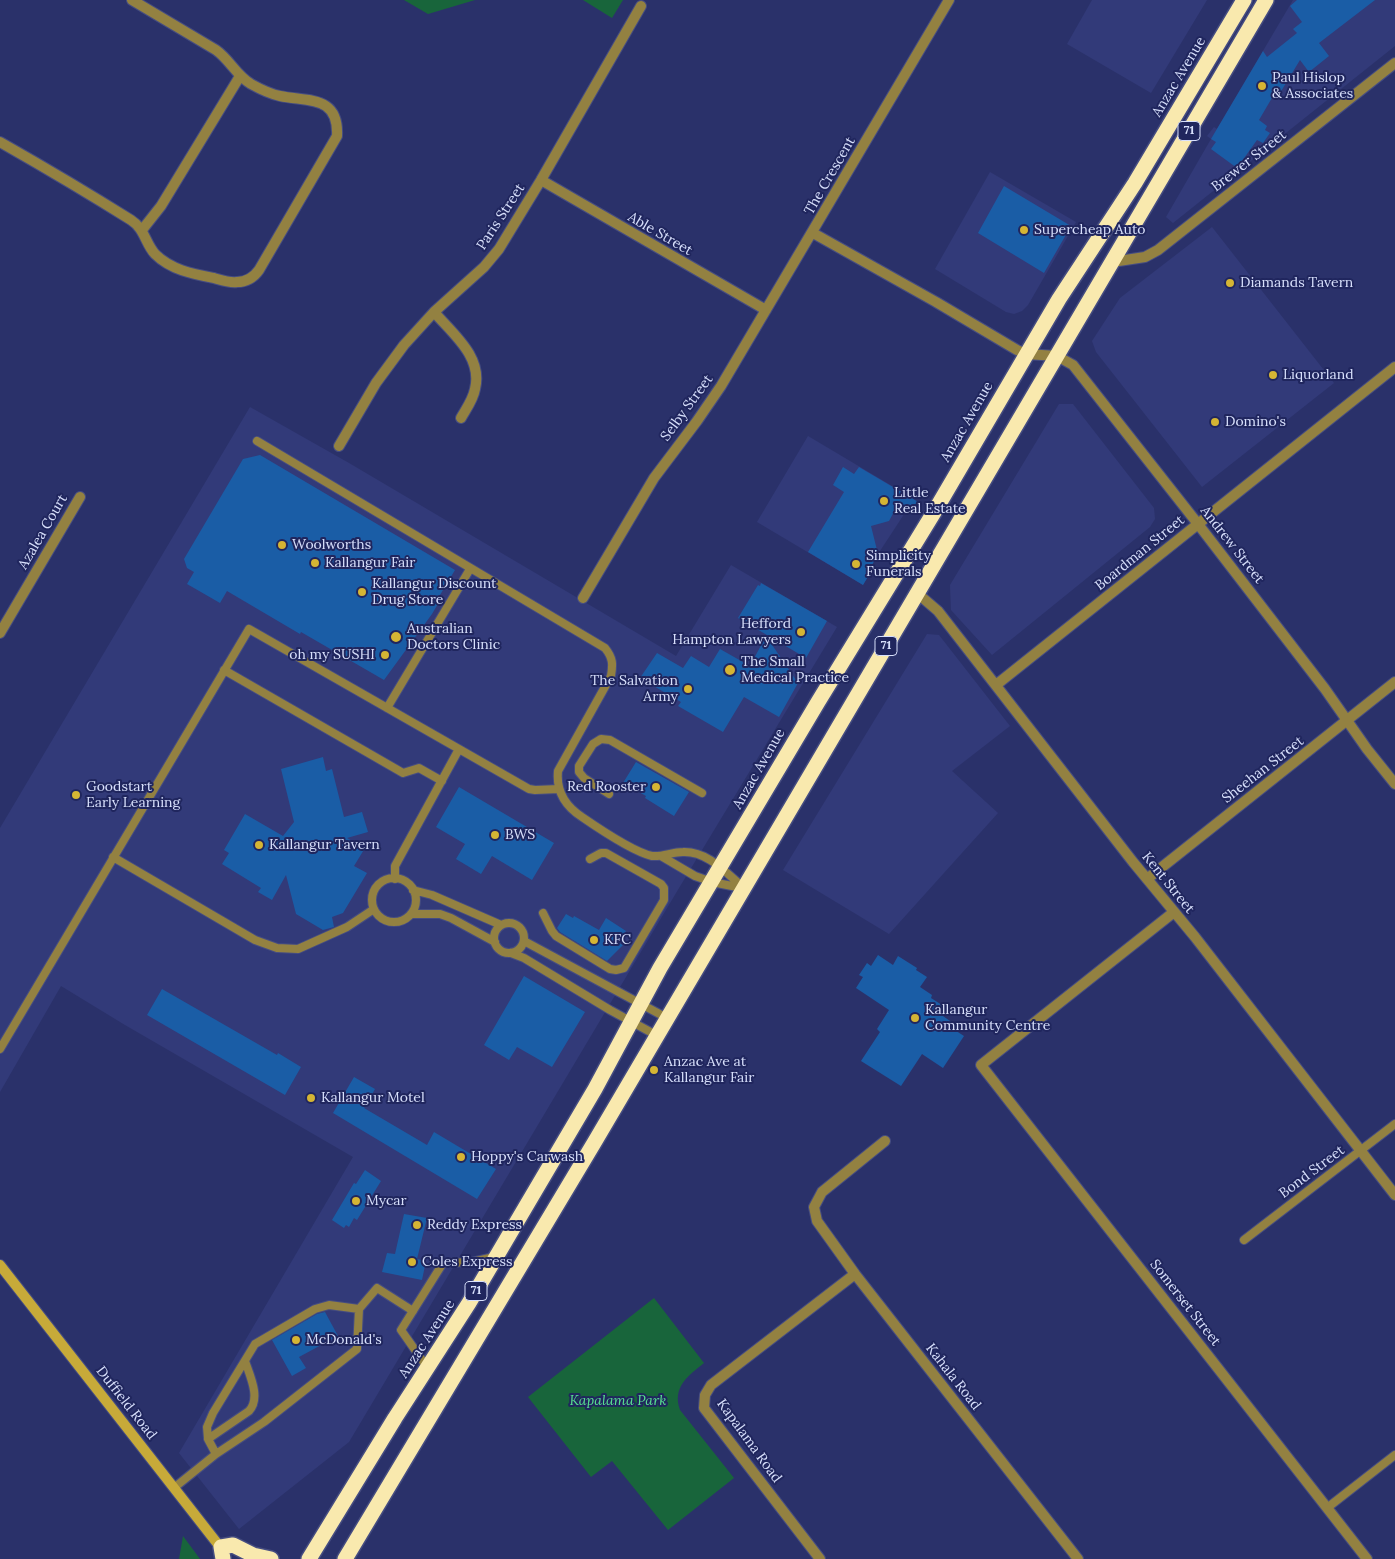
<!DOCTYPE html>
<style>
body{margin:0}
canvas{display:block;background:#2a316a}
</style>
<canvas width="1395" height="1559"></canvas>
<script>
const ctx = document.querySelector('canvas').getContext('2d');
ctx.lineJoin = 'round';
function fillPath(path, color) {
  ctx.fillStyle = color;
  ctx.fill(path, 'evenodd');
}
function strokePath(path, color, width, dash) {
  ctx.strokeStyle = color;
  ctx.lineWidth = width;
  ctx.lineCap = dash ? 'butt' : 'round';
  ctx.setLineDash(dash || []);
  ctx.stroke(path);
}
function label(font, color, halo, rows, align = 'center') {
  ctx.font = font + ' Lora,serif';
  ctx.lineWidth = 4;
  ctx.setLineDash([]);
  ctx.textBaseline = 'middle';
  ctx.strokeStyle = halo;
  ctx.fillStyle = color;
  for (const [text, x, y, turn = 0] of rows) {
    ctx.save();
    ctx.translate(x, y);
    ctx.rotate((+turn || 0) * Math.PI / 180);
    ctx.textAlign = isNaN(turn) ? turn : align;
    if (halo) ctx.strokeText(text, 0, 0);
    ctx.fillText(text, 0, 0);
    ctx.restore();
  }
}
fillPath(new Path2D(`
 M 1092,0 L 1207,0 L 1151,93 L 1067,44 Z
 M 1293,0 L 1395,0 L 1395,46 L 1173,223 L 1166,217 L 1211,139 L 1207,136 L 1214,127 L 1217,129 Z
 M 990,172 L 1076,222 L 1028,305 L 1022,311 L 1014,314 L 1006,312 L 935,269 Z
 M 1212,227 L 1334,383 L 1202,487 L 1096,352 L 1092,341 L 1120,298 Z
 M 1059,404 L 1073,404 L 1154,508 L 1155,519 L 1150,527 L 992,655 L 951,610 L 950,585 Z
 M 250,407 L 349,463 L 676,656 L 731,565 L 837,627 L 679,888 L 349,1442 L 239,1529 L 179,1453 L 353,1157 L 125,1025 L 61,986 L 0,1092 L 0,828 Z
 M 808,436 L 914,499 L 878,554 L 871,566 L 872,570 L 863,585 L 757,522 Z
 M 927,634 L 939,635 L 1010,726 L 952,771 L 998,813 L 889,934 L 783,870 Z`), '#323a79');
fillPath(new Path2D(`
 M 404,0 L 475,0 L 428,14 Z
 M 583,0 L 623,0 L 612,18 Z
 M 654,1298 L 704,1363 C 688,1376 672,1387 680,1410 L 734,1478 L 668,1530 L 612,1461 L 591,1477 L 528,1397 Z
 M 183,1536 L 200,1559 L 179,1559 Z`), '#18653b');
fillPath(new Path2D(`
 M 1297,0 L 1375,0 L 1319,43 L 1329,56 L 1309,72 L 1300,60 L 1280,93 L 1276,91 L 1259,120 L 1267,126 L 1265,130 L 1270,133 L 1263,143 L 1257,140 L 1237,168 L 1211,149 L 1216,142 L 1211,139 L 1263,51 L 1267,57 L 1297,33 L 1293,29 L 1302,22 L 1290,6 Z
 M 1004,186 L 1071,226 L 1044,273 L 978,233 Z
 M 260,455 L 455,570 L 437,600 L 439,602 L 432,614 L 384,680 L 301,632 L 300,634 L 227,591 L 220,603 L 187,584 L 194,572 L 187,568 L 184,559 L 243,459 Z
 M 843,467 L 854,474 L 859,467 L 920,503 L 896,508 L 889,521 L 871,526 L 878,554 L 871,567 L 872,570 L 863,585 L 808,552 L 844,492 L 833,485 Z
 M 761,583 L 827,621 L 806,658 L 738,618 L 758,585 L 760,586 Z
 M 766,636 L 798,683 L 779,717 L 744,697 L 723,732 L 678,706 L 681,702 L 640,678 L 657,653 L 683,668 L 691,656 L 709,667 L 720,649 L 750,666 Z
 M 323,757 L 326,771 L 332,769 L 344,817 L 362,812 L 368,832 L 347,838 L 365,848 L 354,866 L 367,873 L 343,913 L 332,917 L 334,927 L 323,930 L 296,914 L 286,875 L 272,900 L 258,892 L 261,888 L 222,864 L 229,853 L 224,850 L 245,814 L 283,836 L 294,822 L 281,769 Z
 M 636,762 L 689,792 L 674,816 L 645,798 L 646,796 L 623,783 Z
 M 459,787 L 554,843 L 532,880 L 492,856 L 481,874 L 456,859 L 465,844 L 436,827 Z
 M 566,914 L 573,918 L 574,916 L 599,930 L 606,918 L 626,931 L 619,943 L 623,945 L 607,961 L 560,932 L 557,928 Z
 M 878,955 L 893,965 L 898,956 L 917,968 L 916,970 L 927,977 L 920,987 L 932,995 L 931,998 L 945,1007 L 940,1014 L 953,1023 L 950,1027 L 964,1036 L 943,1068 L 922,1054 L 901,1086 L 861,1061 L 880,1032 L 877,1029 L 889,1010 L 856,988 L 863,977 L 859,975 L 867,963 L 871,966 Z
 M 524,976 L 585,1012 L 552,1067 L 517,1047 L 509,1060 L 484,1045 Z
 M 162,989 L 277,1055 L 278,1053 L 301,1067 L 285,1095 L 147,1015 Z
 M 354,1077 L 375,1089 L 364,1108 L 427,1145 L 434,1132 L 496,1169 L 477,1199 L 333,1113 Z
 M 365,1170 L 381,1181 L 357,1220 L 354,1218 L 349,1227 L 346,1225 L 344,1228 L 332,1220 L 354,1183 L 356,1184 Z
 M 404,1214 L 427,1218 L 417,1259 L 426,1261 L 422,1280 L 382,1272 L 387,1253 L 395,1254 Z
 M 325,1312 L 338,1336 L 299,1357 L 306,1368 L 292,1376 L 272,1340 L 317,1314 Z`), '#1a5da6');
const lane = new Path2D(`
 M 257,441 L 605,648 C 613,658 613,664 611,676 L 558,771 C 556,791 565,806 582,817 C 598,828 634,852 652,856 C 663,857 672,852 683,852 C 708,851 726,873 744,888
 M 224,670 L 403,773 L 419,768 L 442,781
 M 387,708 L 470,569
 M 609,794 L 584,778 L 579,772 L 579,766 L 593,744 L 601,739 L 610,740 L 702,793
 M 661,856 L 695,876 L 712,882 L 742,888
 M 113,857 L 255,940 L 277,948 L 298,949 L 347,927 L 374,909
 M372 900a22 22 0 1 1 44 0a22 22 0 1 1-44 0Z
 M 395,879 L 395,866 L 459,749
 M 413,890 L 432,895 L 501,925
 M 543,913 L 552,931 L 556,936 L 610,969 L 616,970 L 624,968 L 664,900 L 664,888 L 661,884 L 606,853 L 601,853 L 590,859
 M 411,914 L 440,914 L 451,918 L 495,942
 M494 938a15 15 0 1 1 30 0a15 15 0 1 1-30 0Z
 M 524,941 L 667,1018
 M 511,953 L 524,958 L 610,1010 L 656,1035
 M 0,1049 L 249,629 L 529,789 L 535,790 L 559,789
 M 1244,1240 L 1395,1124
 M 427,1367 L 401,1330 L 443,1263 L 472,1262 L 494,1257
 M 208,1439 L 249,1411 C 261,1398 250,1376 245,1361
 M 216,1454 L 208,1439 L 207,1427 L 213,1413 L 255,1344 L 315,1309 L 329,1305 L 359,1309
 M 175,1487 L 216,1454 L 264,1422 L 357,1349 L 359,1309 L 377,1288 L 413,1311
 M 1327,1508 L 1395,1455`);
const street = new Path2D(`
 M 0,142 C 44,167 88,193 131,220 C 145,229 145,243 155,254 C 171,270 193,274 214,278 C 221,280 229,283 237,282 C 246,282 254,277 259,270 L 337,136 C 339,95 308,102 280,96 C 270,94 260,89 251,84 C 236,75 230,60 216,50 L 132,0
 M 541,180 L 766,310
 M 142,230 L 161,206 L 240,76
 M 813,233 L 936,302 L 1017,350 L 1026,354 L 1057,356 L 1073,365 L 1198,524 L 1325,689 L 1367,749 L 1395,784
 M 1112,262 L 1145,257 L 1158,250 L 1395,63
 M 434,312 C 453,334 483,357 475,389 C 473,400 466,409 461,418
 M 339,446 L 376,383 L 404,345 L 434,312 L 484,267 L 499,249 L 541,180 L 641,6
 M 917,593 L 938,611 L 1133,862 L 1195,937 L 1395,1195
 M 583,598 L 654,478 L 697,421 L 721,386 L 949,0
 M 0,633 L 80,497
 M 996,685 L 1395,367
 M 1147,879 L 1395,682
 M 1174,912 L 981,1065 L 1367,1559
 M 885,1141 L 822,1192 L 814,1207 L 817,1221 L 855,1274 L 1078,1559
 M 820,1559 L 704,1408 L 705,1395 L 711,1385 L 855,1274`);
const secondary = new Path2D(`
 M 0,1265 L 224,1552`);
const highway = new Path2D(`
 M 223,1559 L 221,1547 L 233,1545 L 253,1555 L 271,1559
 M 309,1559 L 395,1418 L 469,1303 L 595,1089 L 660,968 L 818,702 L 936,509 L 1059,299 L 1135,183 L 1244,0
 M 345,1559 L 594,1143 L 1266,0`);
strokePath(lane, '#464d81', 10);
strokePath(street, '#464d81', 12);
strokePath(secondary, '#464d81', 12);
strokePath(highway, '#464d81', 18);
strokePath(lane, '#938141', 8);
strokePath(street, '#938141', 10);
strokePath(secondary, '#c7aa39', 10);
strokePath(highway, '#f9e9ae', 15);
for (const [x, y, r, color] of [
 [1262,86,5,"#d5b534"],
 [1024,230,5,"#d5b534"],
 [1230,283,5,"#d5b534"],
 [1273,375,5,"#d5b534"],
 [1215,422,5,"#d5b534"],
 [884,501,5,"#d5b534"],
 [282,545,5,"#d5b534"],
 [315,563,5,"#d5b534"],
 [856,564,5,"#d5b534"],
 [362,592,5,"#d5b534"],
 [801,632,5,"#d5b534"],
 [396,637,6,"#d5b534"],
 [385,655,5,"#d5b534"],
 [730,670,6,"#d5b534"],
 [688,689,5,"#d5b534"],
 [656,787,5,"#d5b534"],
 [76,795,5,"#d5b534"],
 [495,835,5,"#d5b534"],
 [259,845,5,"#d5b534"],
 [594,940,5,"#d5b534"],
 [915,1018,5,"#d5b534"],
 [654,1070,5,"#d5b534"],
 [311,1098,5,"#d5b534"],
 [461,1157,5,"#d5b534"],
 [356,1201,5,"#d5b534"],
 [417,1225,5,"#d5b534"],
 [412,1262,5,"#d5b534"],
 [296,1340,5,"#d5b534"]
]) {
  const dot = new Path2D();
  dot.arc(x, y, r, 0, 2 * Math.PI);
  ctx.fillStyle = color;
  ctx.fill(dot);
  strokePath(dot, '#20265e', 2);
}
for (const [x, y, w] of [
 [1189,131,22],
 [886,646,22],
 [476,1291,22]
]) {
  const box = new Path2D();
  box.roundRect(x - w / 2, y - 9.5, w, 19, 4);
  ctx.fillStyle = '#20265e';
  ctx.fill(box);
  strokePath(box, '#d8e0fc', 1);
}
label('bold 12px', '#d8e0fc', null, [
 ["71",1189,131],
 ["71",886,646],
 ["71",476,1291]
]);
label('14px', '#d8e0fc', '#20265e', [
 ["Anzac Avenue",1179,77,-59],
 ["Brewer Street",1249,161,-38],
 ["The Crescent",830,176,-60],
 ["Paris Street",501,217,-57],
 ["Able Street",660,234,30],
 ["Selby Street",687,408,-54],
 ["Anzac Avenue",967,422,-60],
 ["Azalea Court",43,532,-60],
 ["Andrew Street",1232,545,52],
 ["Boardman Street",1140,553,-39],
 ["Anzac Avenue",759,769,-60],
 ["Sheehan Street",1263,770,-38],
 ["Kent Street",1168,883,51],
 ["Bond Street",1312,1172,-37],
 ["Somerset Street",1185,1303,52],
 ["Anzac Avenue",427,1339,-57],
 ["Kahala Road",953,1377,52],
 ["Duffield Road",126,1403,52],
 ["Kapalama Road",749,1441,54]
]);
label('14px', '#d8e0fc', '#20265e', [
 ["Paul Hislop",1272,78],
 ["& Associates",1272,94],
 ["Supercheap Auto",1034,230],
 ["Diamands Tavern",1240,283],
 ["Liquorland",1283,375],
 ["Domino's",1225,422],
 ["Little",894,493],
 ["Real Estate",894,509],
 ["Woolworths",292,545],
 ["Simplicity",866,556],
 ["Funerals",866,572],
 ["Kallangur Fair",325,563],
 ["Kallangur Discount",372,584],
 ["Drug Store",372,600],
 ["Hefford",791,624,"right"],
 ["Hampton Lawyers",791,640,"right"],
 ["Australian",407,629],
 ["Doctors Clinic",407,645],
 ["oh my SUSHI",375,655,"right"],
 ["The Small",741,662],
 ["Medical Practice",741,678],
 ["The Salvation",678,681,"right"],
 ["Army",678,697,"right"],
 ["Goodstart",86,787],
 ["Early Learning",86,803],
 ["Red Rooster",646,787,"right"],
 ["BWS",505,835],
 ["Kallangur Tavern",269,845],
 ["KFC",604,940],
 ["Kallangur",925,1010],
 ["Community Centre",925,1026],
 ["Anzac Ave at",664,1062],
 ["Kallangur Fair",664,1078],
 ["Kallangur Motel",321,1098],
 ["Hoppy's Carwash",471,1157],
 ["Mycar",366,1201],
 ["Reddy Express",427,1225],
 ["Coles Express",422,1262],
 ["McDonald's",306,1340]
], 'left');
label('italic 14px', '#58e090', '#20265e', [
 ["Kapalama Park",618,1401]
]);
</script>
